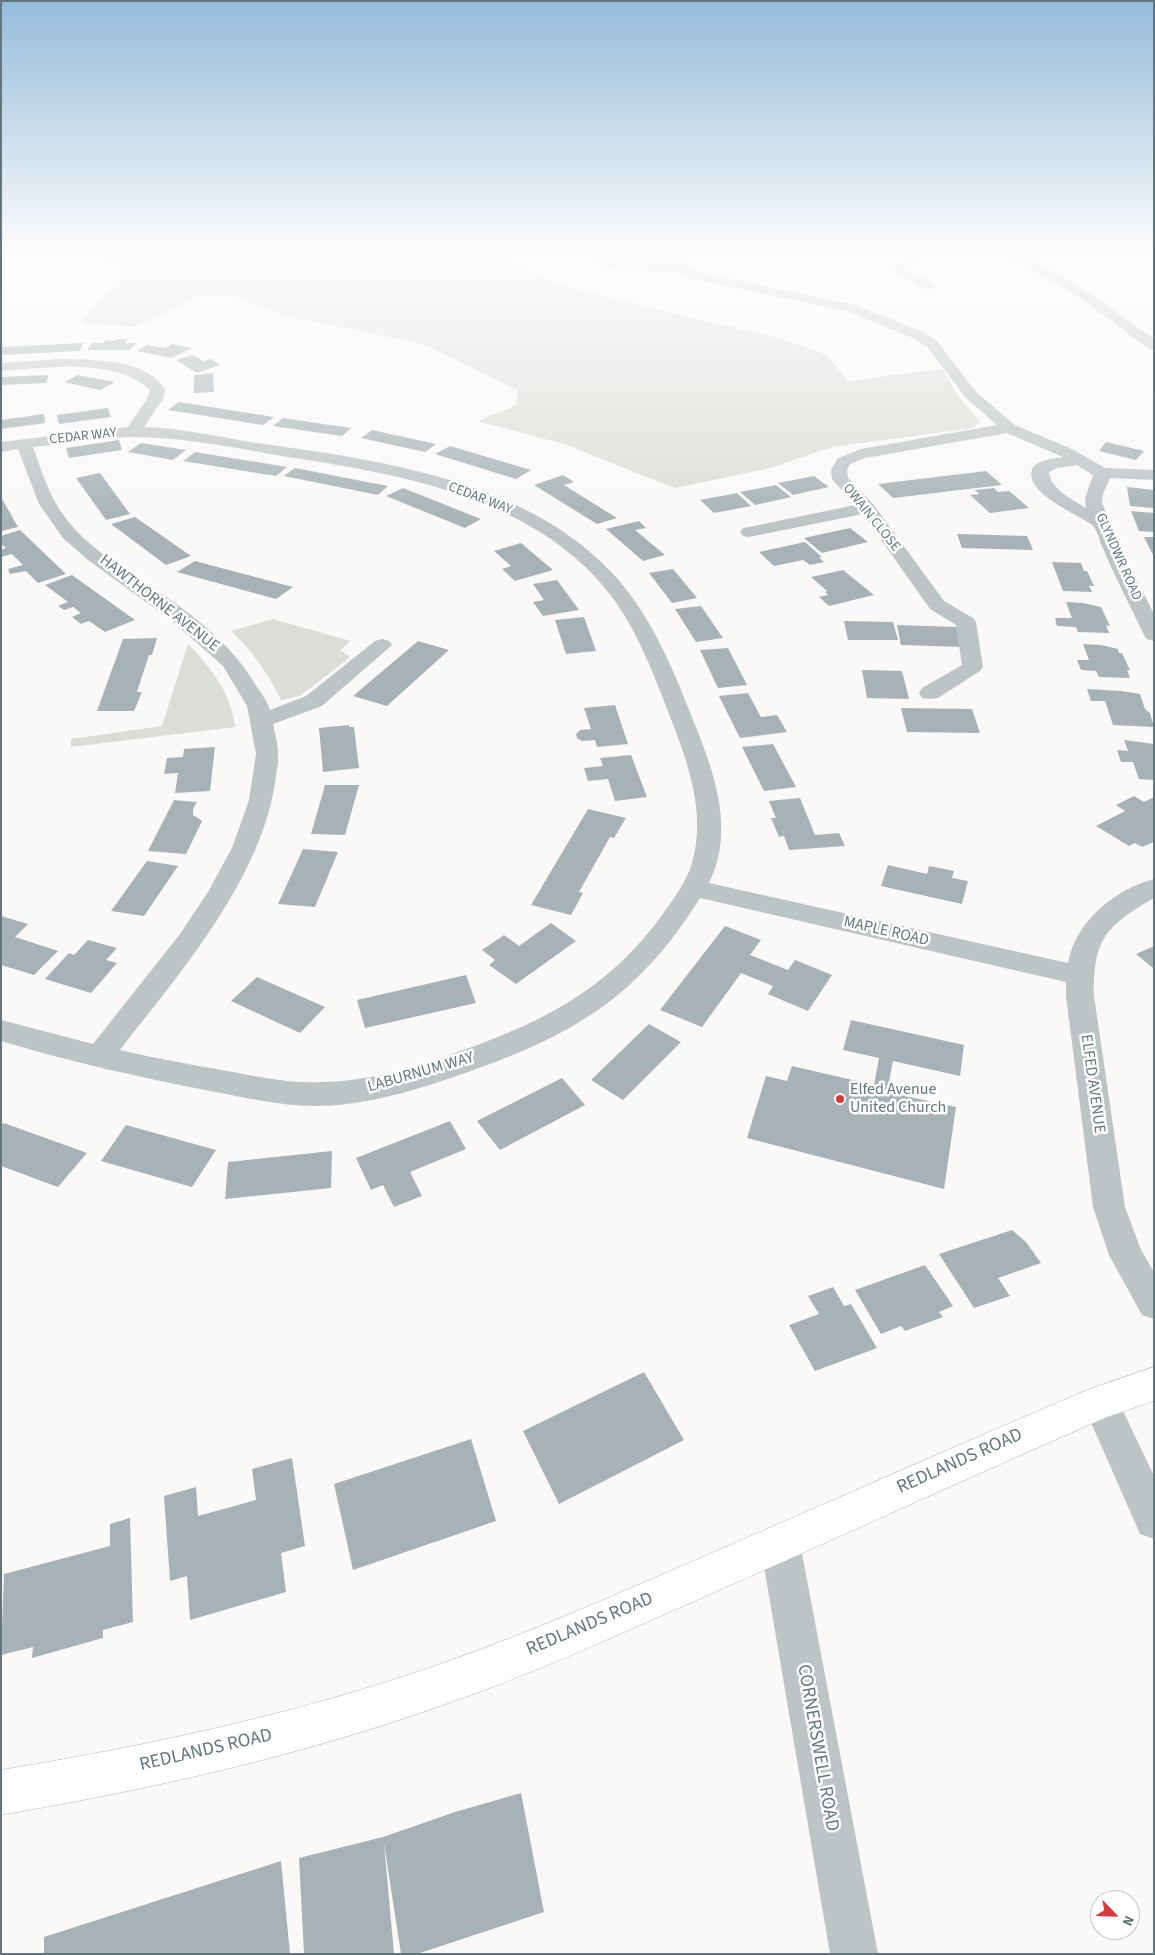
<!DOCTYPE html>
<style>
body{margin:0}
#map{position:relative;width:1155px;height:1955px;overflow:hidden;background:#faf9f8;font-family:"Source Sans 3",sans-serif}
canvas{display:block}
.frame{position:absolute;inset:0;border:2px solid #62767b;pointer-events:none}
.north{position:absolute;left:1090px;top:1890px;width:50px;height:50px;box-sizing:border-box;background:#fff;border:1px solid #c0c8ca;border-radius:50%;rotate:114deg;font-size:14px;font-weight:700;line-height:20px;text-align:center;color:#62767b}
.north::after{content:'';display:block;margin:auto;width:18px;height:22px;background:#d8393b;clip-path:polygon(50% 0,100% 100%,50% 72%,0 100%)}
</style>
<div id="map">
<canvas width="1155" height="1955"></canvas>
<div class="frame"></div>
<div class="north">N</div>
</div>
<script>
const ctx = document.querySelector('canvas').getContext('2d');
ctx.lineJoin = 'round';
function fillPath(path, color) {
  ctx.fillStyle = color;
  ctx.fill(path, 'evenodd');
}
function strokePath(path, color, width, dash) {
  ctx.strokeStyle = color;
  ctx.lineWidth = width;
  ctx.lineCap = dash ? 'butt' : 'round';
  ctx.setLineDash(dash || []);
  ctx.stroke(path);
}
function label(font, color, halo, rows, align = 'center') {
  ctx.font = font + ' "Source Sans 3",sans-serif';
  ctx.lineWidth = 5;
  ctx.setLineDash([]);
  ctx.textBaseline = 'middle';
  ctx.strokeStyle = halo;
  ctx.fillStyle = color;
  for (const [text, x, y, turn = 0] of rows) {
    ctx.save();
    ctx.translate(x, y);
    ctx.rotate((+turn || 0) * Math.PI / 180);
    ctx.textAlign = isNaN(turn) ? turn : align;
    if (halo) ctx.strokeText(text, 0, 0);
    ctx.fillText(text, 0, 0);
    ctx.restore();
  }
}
fillPath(new Path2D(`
 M 106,254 L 513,254 L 506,262 L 534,275 L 594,294 L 782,339 L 827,355 L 848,381 L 943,369 L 958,396 L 980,422 L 973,428 L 832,447 L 770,468 L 675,488 L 567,445 L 478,421 L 516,405 L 518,390 L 423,344 L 281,315 L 233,295 L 204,294 L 136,327 L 81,323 L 126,269 L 106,259 Z
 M 612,254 L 663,254 L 667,256 L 668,266 L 647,266 L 613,262 L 608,260 Z
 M 273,619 L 351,641 L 340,650 L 349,656 L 348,659 L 300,696 L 281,700 C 268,674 253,651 231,631 Z
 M 188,644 C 210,666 232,695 235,727 L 71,747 L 71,739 L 162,726 Z`), '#dbded7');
fillPath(new Path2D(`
 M 117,339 L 128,339 L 125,343 L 136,343 L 130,350 L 87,350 L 93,343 L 103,343 L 106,340 L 116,341 Z
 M 83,343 L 80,351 L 1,355 L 1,347 Z
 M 173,344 L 191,348 L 172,358 L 136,351 L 147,345 L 165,348 Z
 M 193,355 L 203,361 L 211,359 L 220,365 L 197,373 L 176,360 Z
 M 213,373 L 214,392 L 194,393 L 194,375 Z
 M 49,375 L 46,383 L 1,385 L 1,377 Z
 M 78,375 L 115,382 L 100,390 L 64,382 Z
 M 179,402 L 274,417 L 263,425 L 168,410 Z
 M 108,408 L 111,417 L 59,424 L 57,415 Z
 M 44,414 L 45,423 L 1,429 L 1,420 Z
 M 283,418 L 351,428 L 342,436 L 273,426 Z
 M 372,430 L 436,444 L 425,452 L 361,438 Z
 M 119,440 L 122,450 L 69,458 L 66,448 Z
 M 1106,442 L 1144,451 L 1136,460 L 1099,451 Z
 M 141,443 L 186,450 L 173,460 L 128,452 Z
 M 450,446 L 531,470 L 516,479 L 435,454 Z
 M 195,452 L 287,467 L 276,476 L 183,461 Z
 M 295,468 L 388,486 L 378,495 L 284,476 Z
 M 986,471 L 1002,485 L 893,498 L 878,484 Z
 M 100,473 L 130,514 L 106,520 L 76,478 Z
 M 563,475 L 574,482 L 564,485 L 617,518 L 597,524 L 534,485 Z
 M 814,476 L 829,487 L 793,495 L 778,483 Z
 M 776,485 L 791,497 L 755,505 L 740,492 Z
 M 1127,487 L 1154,490 L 1154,508 L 1130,506 Z
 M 403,488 L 481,519 L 465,528 L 386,496 Z
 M 994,488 L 998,492 L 1009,491 L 1029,508 L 990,513 L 970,495 L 979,494 L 975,490 Z
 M 737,493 L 751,506 L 714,513 L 700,500 Z
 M 1,497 L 18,527 L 1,531 Z
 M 1131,511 L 1154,513 L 1154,532 L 1139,531 Z
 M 135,517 L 191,556 L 166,565 L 111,524 Z
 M 639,521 L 646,528 L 635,530 L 665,555 L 643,561 L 606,529 Z
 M 850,528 L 868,542 L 822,553 L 804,538 Z
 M 20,530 L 66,574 L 38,583 L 26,571 L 10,574 L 8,569 L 23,565 L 12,554 L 1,557 L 1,550 L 6,548 L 1,544 L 1,536 Z
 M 957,534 L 1027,536 L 1033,550 L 962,548 Z
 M 1144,537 L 1154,537 L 1154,557 Z
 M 805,542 L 822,557 L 819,557 L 824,562 L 810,565 L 803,560 L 774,566 L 759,552 Z
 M 521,543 L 553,570 L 515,581 L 502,569 L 511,566 L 494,551 Z
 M 195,561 L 293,587 L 276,599 L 177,572 Z
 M 1052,562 L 1081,563 L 1084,571 L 1087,571 L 1094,586 L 1089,586 L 1092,592 L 1063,591 Z
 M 673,569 L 697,598 L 672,603 L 649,573 Z
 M 843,570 L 874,595 L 829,606 L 819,597 L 828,595 L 825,592 L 827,591 L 811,577 Z
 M 72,575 L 135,620 L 105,632 L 89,621 L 81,624 L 72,617 L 81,613 L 73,607 L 64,610 L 58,606 L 68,602 L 45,585 Z
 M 557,580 L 579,610 L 543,616 L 533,602 L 544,600 L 533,584 Z
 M 1066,602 L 1083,603 L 1101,607 L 1110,626 L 1106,625 L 1109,633 L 1078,632 L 1076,627 L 1057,626 L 1055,618 L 1072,618 Z
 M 701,606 L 723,638 L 696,642 L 675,609 Z
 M 584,617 L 596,651 L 566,654 L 555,620 Z
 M 844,621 L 893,622 L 898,640 L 848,640 Z
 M 897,625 L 958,627 L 963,647 L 901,645 Z
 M 157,638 L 152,655 L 149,655 L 137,692 L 142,692 L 134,711 L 97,711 L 123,639 Z
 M 418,641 L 449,650 L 387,706 L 353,696 Z
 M 1083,644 L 1101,645 L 1118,649 L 1119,653 L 1122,653 L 1130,670 L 1127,670 L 1130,678 L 1099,677 L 1096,671 L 1081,670 L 1077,660 L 1089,660 Z
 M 728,648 L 747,685 L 718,688 L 700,650 Z
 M 862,670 L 902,671 L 909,699 L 867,698 Z
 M 1087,689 L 1121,691 L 1140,694 L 1145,709 L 1150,713 L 1154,727 L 1113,725 L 1105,701 L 1091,701 Z
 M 748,693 L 761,717 L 777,715 L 787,732 L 740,738 L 719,696 Z
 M 615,705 L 628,744 L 597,747 L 595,740 L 582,741 L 577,738 L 576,734 L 580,730 L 591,729 L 584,708 Z
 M 901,708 L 972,709 L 980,733 L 907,732 Z
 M 349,725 L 349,727 L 354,727 L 359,768 L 323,772 L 319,728 Z
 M 1124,740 L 1154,744 L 1154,780 L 1139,779 L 1133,762 L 1121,762 L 1117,750 L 1128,751 Z
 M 773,744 L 796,787 L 764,791 L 742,747 Z
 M 215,747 L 210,791 L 175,793 L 178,773 L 164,774 L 167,758 L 183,757 L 184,749 Z
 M 631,755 L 647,797 L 615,801 L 608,779 L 588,781 L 584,768 L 603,766 L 600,758 Z
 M 325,785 L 359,785 L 345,835 L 311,834 Z
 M 1134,796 L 1144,802 L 1154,797 L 1154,842 L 1142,847 L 1135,843 L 1129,846 L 1096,826 L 1125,811 L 1116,805 Z
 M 800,798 L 815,835 L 839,833 L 845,846 L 789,850 L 784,836 L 779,837 L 771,818 L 776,818 L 769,801 Z
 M 174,800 L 197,802 L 193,809 L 193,815 L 202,821 L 186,854 L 148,851 Z
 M 588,809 L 626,818 L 614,838 L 610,837 L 579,892 L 583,893 L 571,915 L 531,905 Z
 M 303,849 L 338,852 L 315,907 L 278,904 Z
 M 147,861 L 178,866 L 144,916 L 111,911 Z
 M 888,865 L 927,874 L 929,866 L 954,871 L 952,878 L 968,881 L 962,904 L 881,886 Z
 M 1,916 L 28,924 L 15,937 L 58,951 L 34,975 L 1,965 Z
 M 551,923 L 576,941 L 516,984 L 489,965 L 495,960 L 482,950 L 504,935 L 519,946 Z
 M 725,926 L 761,940 L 750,955 L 788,970 L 795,960 L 832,975 L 808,1011 L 768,994 L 773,986 L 741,973 L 702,1027 L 660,1010 Z
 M 88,940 L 117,948 L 106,960 L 117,963 L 91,993 L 45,979 L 69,953 L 74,955 Z
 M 1154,946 L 1154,969 L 1136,954 Z
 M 466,975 L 476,1003 L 365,1028 L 357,1000 Z
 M 257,977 L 325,1007 L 300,1033 L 231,1001 Z
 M 851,1020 L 964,1045 L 960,1076 L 893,1061 L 887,1092 L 956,1107 L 944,1189 L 747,1138 L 766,1076 L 787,1081 L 792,1066 L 874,1085 L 879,1058 L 843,1050 Z
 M 649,1024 L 681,1042 L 623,1100 L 591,1080 Z
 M 562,1078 L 585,1105 L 500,1150 L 477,1121 Z
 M 450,1121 L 466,1149 L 410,1172 L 422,1196 L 394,1207 L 383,1185 L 371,1190 L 356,1158 Z
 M 4,1123 L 87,1153 L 58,1187 L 1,1166 L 1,1125 Z
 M 126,1125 L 216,1150 L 192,1187 L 101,1161 Z
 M 332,1151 L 331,1188 L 225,1199 L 228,1162 Z
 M 1012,1230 L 1026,1242 L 1041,1263 L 998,1278 L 1010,1296 L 974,1308 L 939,1254 Z
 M 925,1265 L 953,1306 L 939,1312 L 943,1317 L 905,1331 L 901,1326 L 881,1334 L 855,1290 Z
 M 833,1287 L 844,1306 L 851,1304 L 877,1348 L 815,1371 L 789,1325 L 819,1314 L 808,1296 Z
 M 644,1372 L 684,1440 L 559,1504 L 523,1431 Z
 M 471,1439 L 496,1521 L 353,1570 L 334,1484 Z
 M 292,1458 L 305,1546 L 281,1553 L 286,1592 L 190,1620 L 187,1576 L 170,1581 L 164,1496 L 196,1487 L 198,1516 L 256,1500 L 252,1469 Z
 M 130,1518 L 133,1622 L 103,1630 L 103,1638 L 32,1658 L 33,1647 L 1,1655 L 4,1574 L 110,1546 L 110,1524 Z
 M 521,1793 L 544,1912 L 417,1954 L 401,1954 L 384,1843 L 394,1954 L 304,1954 L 299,1858 L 383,1837 L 455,1812 Z
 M 281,1861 L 290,1954 L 44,1954 L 44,1937 Z`), '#a6b2b5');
const major = new Path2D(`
 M 1154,1367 L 1154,1401 L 1107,1417 C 967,1478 829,1542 690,1603 C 609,1639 527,1676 443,1705 C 300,1756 151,1789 1,1815 L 1,1770 C 152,1745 302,1713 446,1662 C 537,1630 626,1590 714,1552 C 839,1498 962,1443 1087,1390 Z`);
strokePath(major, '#b1b8ba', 1);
fillPath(new Path2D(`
 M 597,254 L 609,254 L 608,259 C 626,268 651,265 671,265 L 672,254 L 684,254 L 682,263 L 698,272 L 855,305 L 923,332 L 937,341 L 976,392 L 1015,425 L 1074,450 L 1105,468 L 1154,470 L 1154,480 L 1110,478 L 1103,494 L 1102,503 L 1123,553 L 1154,614 L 1154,641 L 1147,639 L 1144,635 C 1130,605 1114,575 1101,544 C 1099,538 1096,527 1091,524 C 1078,515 1024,492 1032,470 C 1035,460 1055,458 1063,457 L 1007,433 L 865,458 L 850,464 L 847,470 L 848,478 L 873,504 L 944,601 L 973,618 L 976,622 L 983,667 L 980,671 L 938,698 L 930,699 L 922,698 L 919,693 L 922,688 L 962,665 L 956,625 L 930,609 L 863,514 L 749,537 L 743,536 L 740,532 L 743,528 L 749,527 L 855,505 L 832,479 L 831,470 L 838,458 L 861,449 L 997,425 L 966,398 L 927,347 L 913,338 L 846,311 L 694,279 C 688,277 682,272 676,272 C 656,271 609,277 595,261 ZM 1077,465 L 1093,475 L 1085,498 L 1086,508 C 1073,500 1050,489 1049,472 L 1057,468 Z
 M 915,254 L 930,254 L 904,270 L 933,283 L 935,286 L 933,289 L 925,289 L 889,270 Z
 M 1003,254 L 1019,254 L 1052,270 L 1107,305 L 1154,339 L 1154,350 L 1149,349 L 1080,298 Z
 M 61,359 C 95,360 144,358 165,389 L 163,399 L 144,427 C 182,428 219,437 257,443 C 379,460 529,480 616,577 C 653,619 675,673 695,725 C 715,774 735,832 709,883 L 1068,963 C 1075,922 1115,889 1154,879 L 1154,898 C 1106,926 1093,939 1094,996 L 1125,1207 L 1141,1250 L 1154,1272 L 1154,1319 L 1142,1315 L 1109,1255 L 1093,1207 L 1066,996 L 1066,982 L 700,898 C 634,1004 565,1039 451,1078 C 406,1093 361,1106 314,1106 C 279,1106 244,1097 210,1091 C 139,1077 70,1062 1,1041 L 1,1020 L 93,1044 L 180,934 L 208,892 L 232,848 L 249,800 L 256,754 L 247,706 L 223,666 L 171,620 L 88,560 L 63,538 L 39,504 L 18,449 L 1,452 L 1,442 L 128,427 L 147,399 L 150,390 C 115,357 46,368 1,371 L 1,363 ZM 126,437 C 183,436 239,449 294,458 C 408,475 543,501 615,601 C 639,635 654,675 669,714 C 687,760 707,813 692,863 C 687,880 677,894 667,908 C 611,989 542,1023 452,1054 C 411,1069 368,1081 324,1082 C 289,1084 255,1076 222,1070 C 188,1064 154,1058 120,1050 C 180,973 264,876 276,776 C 277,769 279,761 278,754 C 278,744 275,733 273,724 L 322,706 L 392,645 L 389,641 L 382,639 L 375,641 L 306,696 L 270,710 C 267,700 260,692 255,684 C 229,640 185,609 144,582 C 116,563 87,546 67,520 C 50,499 42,472 33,447 Z
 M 1100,1385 L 1113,1390 L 1154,1476 L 1154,1539 L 1140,1534 L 1082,1402 L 1087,1390 Z
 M 780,1523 L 794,1529 L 800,1543 L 878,1954 L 830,1954 L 760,1543 L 766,1529 Z`), '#bdc4c6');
fillPath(major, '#fff');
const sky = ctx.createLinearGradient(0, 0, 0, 528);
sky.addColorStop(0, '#94bbdb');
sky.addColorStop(0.48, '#fdfcfc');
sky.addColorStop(1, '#fdfcfc00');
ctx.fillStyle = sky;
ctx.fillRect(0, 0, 1155, 528);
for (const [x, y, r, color] of [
 [840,1099,5,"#d8393b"]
]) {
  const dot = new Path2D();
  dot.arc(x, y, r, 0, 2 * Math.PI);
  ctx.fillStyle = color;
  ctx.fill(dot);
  strokePath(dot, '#fff', 2);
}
label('14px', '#62767b', '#fff', [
 ["CEDAR WAY",83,437,-6],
 ["CEDAR WAY",480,499,21],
 ["OWAIN CLOSE",871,518,51],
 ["GLYNDWR ROAD",1118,557,66]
]);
label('16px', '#62767b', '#fff', [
 ["HAWTHORNE AVENUE",159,604,38],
 ["MAPLE ROAD",886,932,13],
 ["LABURNUM WAY",421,1073,-16],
 ["ELFED AVENUE",1092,1084,82]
]);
label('16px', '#62767b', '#fff', [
 ["Elfed Avenue",850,1090],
 ["United Church",850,1108]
], 'left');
label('19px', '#62767b', '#fff', [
 ["REDLANDS ROAD",960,1462,-24],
 ["REDLANDS ROAD",590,1625,-23],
 ["CORNERSWELL ROAD",817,1748,80],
 ["REDLANDS ROAD",206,1751,-13]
]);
</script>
